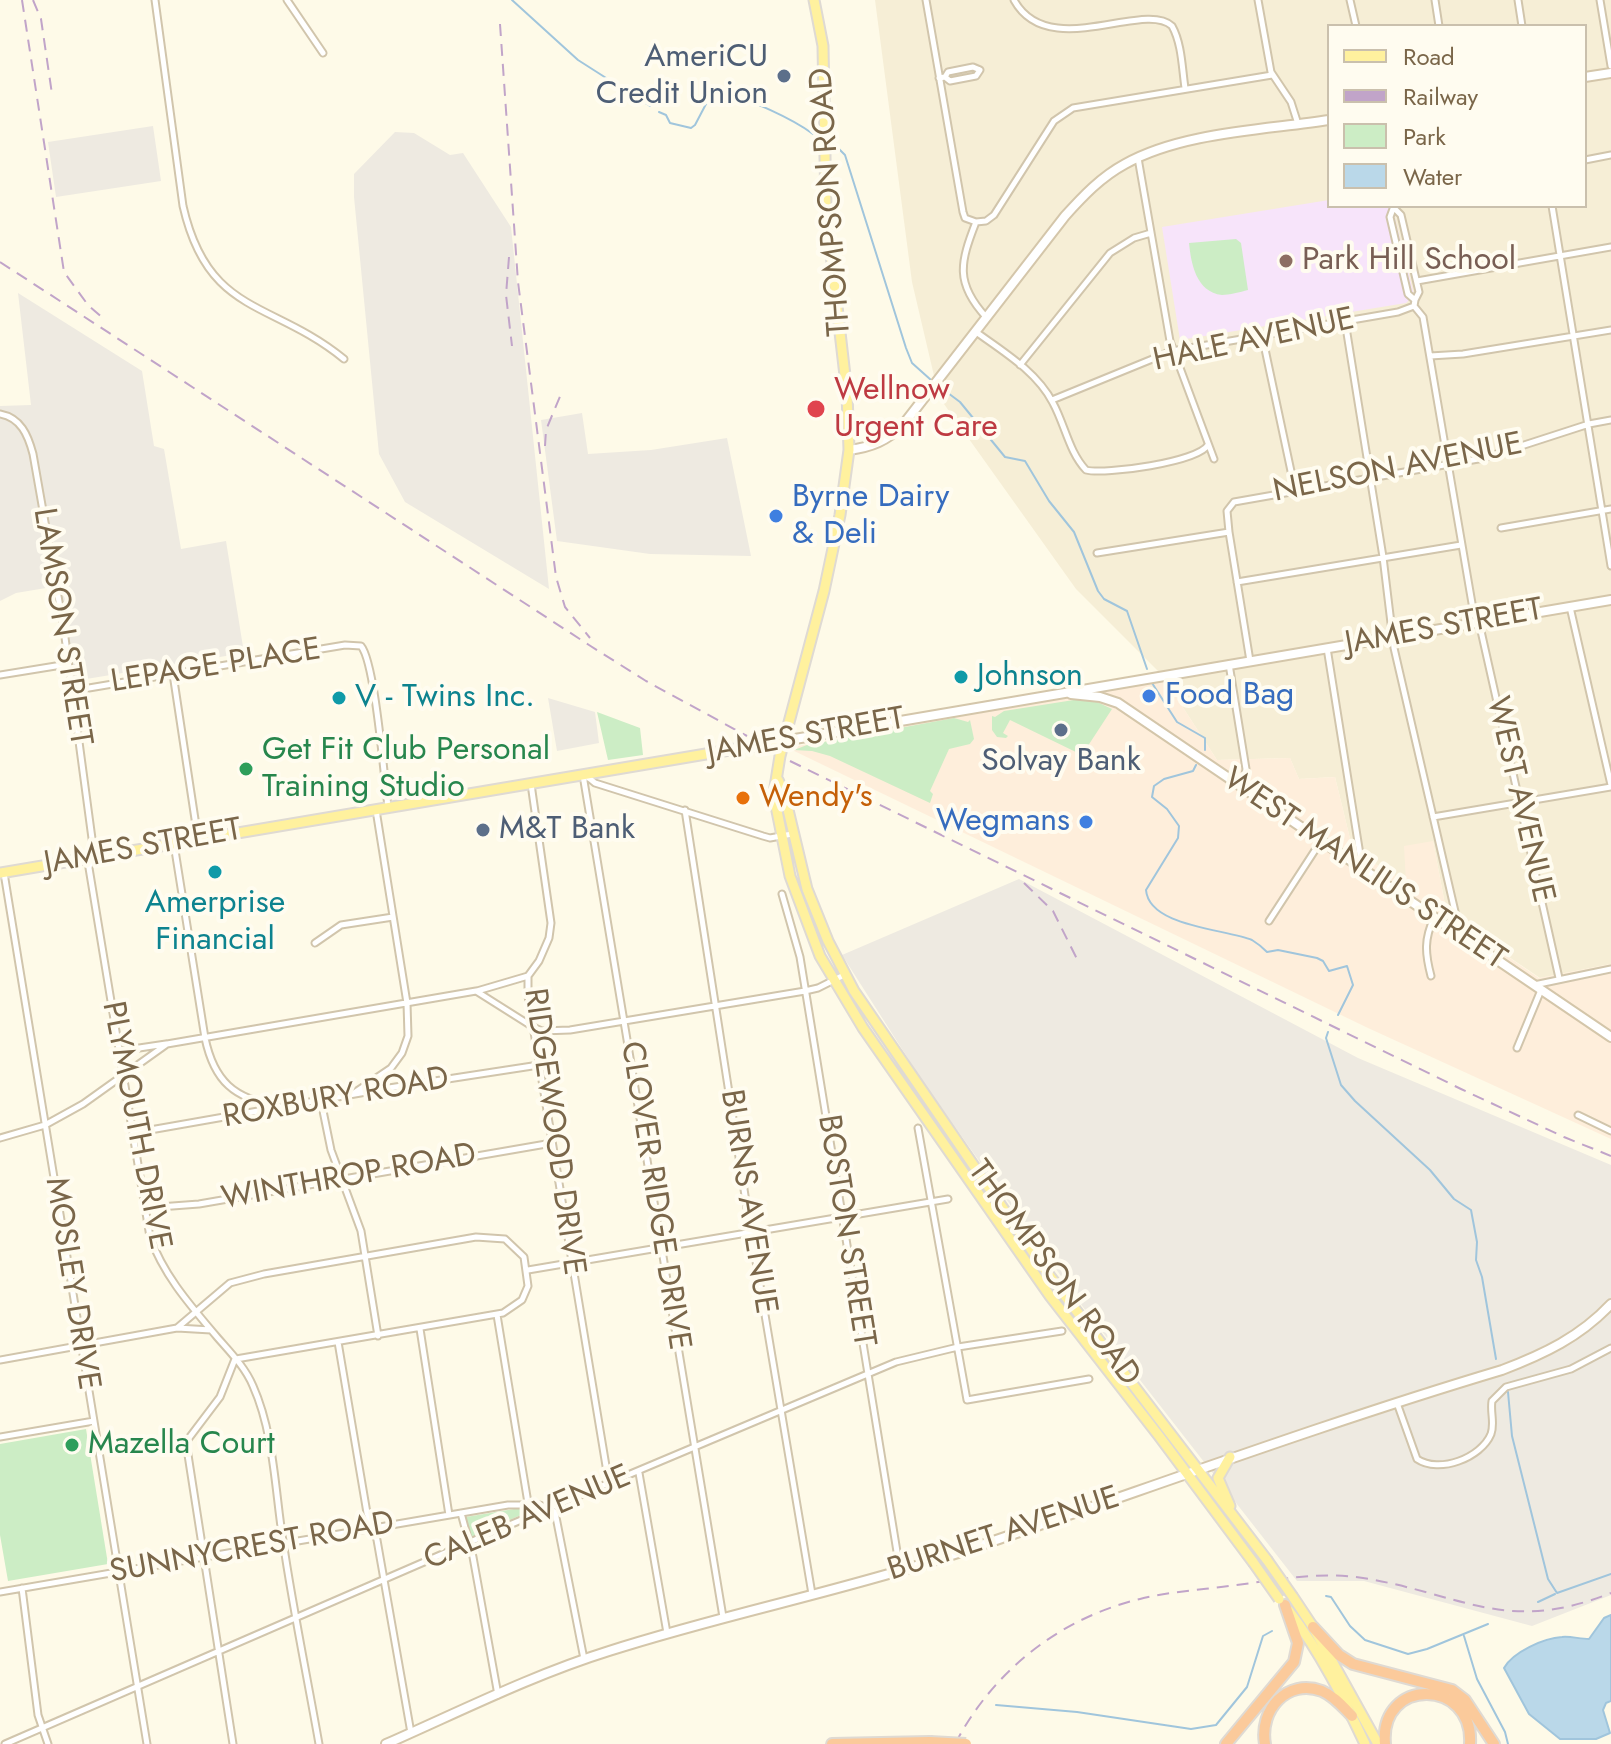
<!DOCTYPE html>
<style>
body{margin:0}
#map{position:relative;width:1611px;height:1744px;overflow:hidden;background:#fefae8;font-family:Jost,sans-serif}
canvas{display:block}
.legend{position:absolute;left:1327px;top:24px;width:260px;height:184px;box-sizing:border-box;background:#fffcf0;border:2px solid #cac0ad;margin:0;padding:10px 14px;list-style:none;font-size:24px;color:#7a6649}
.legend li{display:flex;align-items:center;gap:16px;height:40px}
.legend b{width:40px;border:2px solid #cac0ad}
</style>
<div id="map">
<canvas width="1611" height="1744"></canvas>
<ul class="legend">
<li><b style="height:10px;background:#fff19e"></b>Road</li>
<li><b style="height:10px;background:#c1a4c9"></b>Railway</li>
<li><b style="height:22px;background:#ccedc5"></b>Park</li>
<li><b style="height:22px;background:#bad8e9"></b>Water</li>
</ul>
</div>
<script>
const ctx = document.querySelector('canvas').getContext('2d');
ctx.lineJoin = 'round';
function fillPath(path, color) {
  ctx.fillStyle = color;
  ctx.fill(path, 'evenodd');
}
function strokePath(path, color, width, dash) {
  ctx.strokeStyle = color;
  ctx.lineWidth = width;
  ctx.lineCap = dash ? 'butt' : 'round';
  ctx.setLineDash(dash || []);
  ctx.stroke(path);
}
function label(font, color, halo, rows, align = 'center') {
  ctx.font = font + ' Jost,sans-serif';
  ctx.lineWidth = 8;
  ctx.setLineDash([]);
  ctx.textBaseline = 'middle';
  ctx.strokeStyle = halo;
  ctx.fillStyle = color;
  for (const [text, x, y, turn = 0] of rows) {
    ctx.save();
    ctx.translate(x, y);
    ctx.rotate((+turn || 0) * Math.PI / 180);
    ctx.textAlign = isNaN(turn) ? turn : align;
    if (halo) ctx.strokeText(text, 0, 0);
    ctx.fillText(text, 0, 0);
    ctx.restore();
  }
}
fillPath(new Path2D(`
 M 875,0 L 1611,0 L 1611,964 L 1540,978 L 1447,915 L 1433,841 L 1407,883 L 1353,851 L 1335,777 L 1299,779 L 1290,758 L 1217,760 L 1162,675 L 1076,589 L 939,397 L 912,282 ZM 1329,26 L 1585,26 L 1585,206 L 1329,206 Z`), '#f6eed6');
fillPath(new Path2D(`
 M 1162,675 L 1217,760 L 1290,758 L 1299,779 L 1335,777 L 1353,851 L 1406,882 L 1404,846 L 1433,841 L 1447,915 L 1539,978 L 1611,964 L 1611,1139 L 1368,1028 L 788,748 Z`), '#feeedb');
fillPath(new Path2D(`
 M 153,126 L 161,181 L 56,197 L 48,142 Z
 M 395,132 L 414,133 L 450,155 L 463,153 L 511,227 L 549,589 L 405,502 L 379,454 L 354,197 L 354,174 Z
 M 18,293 L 142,371 L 154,446 L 164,449 L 181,549 L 226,541 L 244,653 L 74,681 L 58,586 L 16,593 L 0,601 L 0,406 L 31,405 Z
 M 582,413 L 588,454 L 651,450 L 727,438 L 751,556 L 650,554 L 557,541 L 541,420 Z
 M 548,698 L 595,712 L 599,743 L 557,751 Z
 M 1019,879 L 1358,1058 L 1611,1165 L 1611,1595 L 1532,1626 L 1364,1581 L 1297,1581 L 1083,1307 L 923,1082 L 842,955 Z`), '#eeeae1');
fillPath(new Path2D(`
 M 1329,200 L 1329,206 L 1392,206 L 1414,295 L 1406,303 L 1180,340 L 1162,227 Z`), '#f7e4fa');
fillPath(new Path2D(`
 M 1236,239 L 1241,243 L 1248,290 C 1240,292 1229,295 1222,295 C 1196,292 1191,263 1189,243 Z
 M 1080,699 L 1095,701 L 1112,709 L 1082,755 L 1010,720 L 1003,733 L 1008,736 L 1006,738 L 997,737 L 992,730 L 992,716 L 995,717 L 1004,711 Z
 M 597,712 L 640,728 L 643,755 L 608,760 Z
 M 954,718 L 968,722 L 970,720 L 974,739 L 970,744 L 949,749 L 930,791 L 933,794 L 930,803 L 830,756 L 812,751 L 794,750 L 807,745 Z
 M 86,1429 L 108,1564 L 8,1581 L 0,1535 L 0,1444 Z
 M 520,1508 L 521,1515 L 471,1537 L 466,1517 Z`), '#ccedc5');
const water = new Path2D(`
 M 1611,1615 L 1611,1701 L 1606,1703 L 1603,1710 L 1610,1733 L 1596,1739 L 1560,1739 L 1529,1714 L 1504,1668 C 1513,1652 1544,1638 1562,1637 C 1570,1636 1580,1639 1589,1639 L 1604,1618 Z`);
fillPath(water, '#bad8e9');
strokePath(water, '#a0c5dc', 2);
strokePath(new Path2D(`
 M 512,0 L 578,60 L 650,106
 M 659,112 L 666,115 L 670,123 L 691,128 L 695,125 L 706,104 C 712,102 718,98 724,97 C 744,94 797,122 813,134
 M 838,148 L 845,155 L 906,348 L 912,363 L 931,380
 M 940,387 L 960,402 L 1005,457 L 1025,461 L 1049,501 L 1074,532 L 1098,591 L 1104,599 L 1127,611 L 1147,669
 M 1152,683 L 1177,722 L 1205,738 L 1205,750
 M 1196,765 L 1193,771 L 1164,779 L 1154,786 L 1152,797 L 1167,809 L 1179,826 L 1178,838 L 1146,890 C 1149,927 1226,929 1252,940 C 1257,943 1263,948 1267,952 L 1278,950 L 1317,958 L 1323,961 L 1329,971 L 1347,966 L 1353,985 L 1338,1015
 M 1328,1032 L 1326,1038 L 1341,1085 L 1355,1101 L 1430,1170 L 1454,1199 L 1471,1210 L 1477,1242 L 1476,1260 L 1482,1277 L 1496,1359
 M 1508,1392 L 1512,1436 L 1548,1579 L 1557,1593 L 1611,1574
 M 1326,1596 L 1331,1597 L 1350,1626 L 1365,1640 L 1408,1654 L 1427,1649 L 1488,1624
 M 1538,1602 L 1555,1594
 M 1464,1636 L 1477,1679 L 1505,1732 L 1508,1744
 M 996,1705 L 1077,1712 L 1191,1729 L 1216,1725 L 1247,1687 L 1263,1636 L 1272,1631`), '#a0c5dc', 2);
const street = new Path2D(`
 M 155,0 L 183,206 C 208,316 272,300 344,359
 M 287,0 L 323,53
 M 926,0 L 963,212 L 965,218 L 976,222
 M 1014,0 C 1048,62 1144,0 1172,26 C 1182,44 1182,68 1185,88
 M 1258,0 L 1271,72 L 1291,102 L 1298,124
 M 1350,0 L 1356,26
 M 1435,0 L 1439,26
 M 1518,0 L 1522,26
 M 1600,0 L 1611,66
 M 945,77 L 950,81 L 976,76 L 980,70
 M 939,78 L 945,77 L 948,72 L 973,67 L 980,70
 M 1138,158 L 1170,341 L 1214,459
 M 1585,160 L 1611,155
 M 1394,206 L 1390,217 L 1408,294 L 1415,300 L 1414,306 L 1423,317 L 1474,615 L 1479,622 L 1559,978
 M 1552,206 L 1611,566
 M 1394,208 L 1401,215 L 1419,292 L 1415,300
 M 1417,281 L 1611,247
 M 986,317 C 955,283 960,263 976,222 L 986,221 L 994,215 L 1054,121 L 1073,108 L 1272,75
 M 1345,321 L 1383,557 L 1394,648 L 1460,933
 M 976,332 C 1004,352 1037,372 1053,403 C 1065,425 1069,452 1086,470 C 1105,475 1198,462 1208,445
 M 1262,335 L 1295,490
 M 1430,356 L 1463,354 L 1611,330
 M 1020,365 L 1110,253 L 1134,238 L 1151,233
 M 1052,400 L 1172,351 L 1398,312 L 1414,306
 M 0,414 C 21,418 28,435 33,454 L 64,630 L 93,846 L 89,868 L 150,1237 C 164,1276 191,1306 217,1337 C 230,1352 245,1367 253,1386 C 274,1433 275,1490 283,1541 C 293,1609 307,1676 319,1744
 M 1501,528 L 1611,509
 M 1097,553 L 1229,532
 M 1237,582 L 1461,545
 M 1570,607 L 1611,785
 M 1327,648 L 1362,867
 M 1250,661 L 1229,532 L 1227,511 L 1234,502 L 1484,458 L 1589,424 L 1611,420
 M 1229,664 L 1246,769 L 1243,787
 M 173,674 L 198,839
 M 0,675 L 68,664
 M 71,691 L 345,645 L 361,646 C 375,662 384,778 388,806
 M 584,774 L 595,783 L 763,836 L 770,838 L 792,834
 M 583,775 L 723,1617
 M 531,784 L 551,923 L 549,938 L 539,961 L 528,976 L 528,996 L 609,1484
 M 685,810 L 746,1202 L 812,1594
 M 1433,817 L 1611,787
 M 174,844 L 205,1038 C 214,1081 234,1099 278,1106
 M 4,873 L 147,1744
 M 782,894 L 800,957 L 900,1570
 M 1269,921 L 1321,841
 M 315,943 L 341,925 L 393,917
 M 1431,976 C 1425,953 1424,939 1434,918
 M 1534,985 L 1611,969
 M 477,991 L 528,976
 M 1517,1048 L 1541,990
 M 119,1051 L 166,1044
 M 354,1093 L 391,1068 L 402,1053 L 408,1036 L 407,1003 L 376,810
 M 321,1101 L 331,1150 L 361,1231 L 378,1336
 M 1578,1115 L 1611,1131
 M 918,1128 L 967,1400 L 1089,1379
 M 133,1133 L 389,1088 L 539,1065
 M 0,1138 L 45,1125 L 83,1104 L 167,1044 L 476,991 L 533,1027 L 542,1031 L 570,1030 L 805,991 L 818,988 L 844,975
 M 146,1208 L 199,1204 L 552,1143
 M 528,1270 L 948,1199
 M 497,1315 L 528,1503
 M 177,1328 L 211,1330
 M 420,1329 L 449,1515
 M 338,1342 L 367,1513 L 377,1540 L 411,1733
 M 0,1360 L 177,1328 L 230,1283 L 264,1274 L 476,1237 L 505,1239 L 524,1257 L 528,1286 L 522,1300 L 503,1313 L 236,1359
 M 1397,1403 L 1417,1459 C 1439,1474 1481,1458 1491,1434 C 1495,1423 1490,1412 1492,1401 L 1506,1387 L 1571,1369 L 1611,1348
 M 0,1437 L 94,1421
 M 639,1473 L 667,1633
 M 461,1513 L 473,1557 L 498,1695
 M 22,1588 L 38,1715 L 48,1744
 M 0,1592 L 508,1505 L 540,1505 L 555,1512 L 584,1659
 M 5,1744 L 507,1526 L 896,1362 L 958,1347 L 1062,1331
 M 233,1744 L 186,1442 L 220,1397 L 235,1359`);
const secondary = new Path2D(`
 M 1585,77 L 1611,73
 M 849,450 C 872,447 886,441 903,425 L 1065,216 C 1083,196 1101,177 1125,164 C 1182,132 1265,130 1329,120
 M 1071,694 L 1100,697 L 1118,703 L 1611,1037
 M 783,741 L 1611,600
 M 386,1744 C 459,1712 532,1675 609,1651 C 724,1614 843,1591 958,1553 C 1139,1492 1318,1425 1502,1370 C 1544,1354 1580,1337 1611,1304`);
const primary = new Path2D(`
 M 814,0 L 823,46 L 826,211 L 847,393 L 849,450 L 840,515 L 824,591 L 780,756 L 774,793 L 776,806 L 790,876 L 820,956 L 863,1028 L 1050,1296 L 1159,1436 L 1253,1562
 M 778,780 L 784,793 L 807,889 L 828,941 L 854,991 L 1046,1271 L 1267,1560
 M 0,873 L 783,741
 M 1230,1457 L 1218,1478 L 1230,1506
 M 1293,1597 L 1313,1627 L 1378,1744
 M 1289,1611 C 1320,1652 1343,1697 1365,1744`);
const highway = new Path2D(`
 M 1313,1627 L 1339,1655 L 1353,1664 L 1452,1690 L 1465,1700 L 1494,1744
 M 832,1744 L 930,1742
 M 1226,1744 L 1294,1662 L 1298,1643 L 1285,1605
 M 1265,1744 C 1259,1710 1287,1678 1322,1691 C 1334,1696 1343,1707 1352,1716
 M 1385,1744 C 1379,1677 1474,1678 1470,1744`);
strokePath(street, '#d1c5ac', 9);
strokePath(secondary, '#d4c6aa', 12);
strokePath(primary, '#dfdad3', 13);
strokePath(highway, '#dfdad3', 14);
strokePath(street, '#fff', 5);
strokePath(secondary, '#fff', 8);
strokePath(primary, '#fff19e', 9);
strokePath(highway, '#fbca9b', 10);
strokePath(new Path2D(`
 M 22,0 L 64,272 L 88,305 L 105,320
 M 33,0 L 41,19 L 52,94
 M 500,24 L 518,282 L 556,577 L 565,607 L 590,638
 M 509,257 L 506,295 L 512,346
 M 0,262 L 589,645 L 646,681 L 747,736
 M 545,446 L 546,430 L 561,394
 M 790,761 L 1461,1089 L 1564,1137 L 1611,1156
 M 1024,883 L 1053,911 L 1078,961
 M 955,1744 C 993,1671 1060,1618 1140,1599 C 1171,1591 1204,1590 1236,1585 C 1278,1580 1321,1571 1363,1578 C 1463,1594 1505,1635 1611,1593`), '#c1a4c9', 2, [12, 8]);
const primaryBridge = new Path2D(`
 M 1267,1560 L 1293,1597
 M 1253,1562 L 1279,1599`);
const highwayBridge = new Path2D(`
 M 930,1742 L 966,1744`);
strokePath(primaryBridge, '#dfdad3', 13, []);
strokePath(highwayBridge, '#dfdad3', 14, []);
strokePath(primaryBridge, '#fff19e', 9);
strokePath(highwayBridge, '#fbca9b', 10);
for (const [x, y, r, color] of [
 [784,76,8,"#5c6f8a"],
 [1286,261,8,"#8d6e63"],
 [816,409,10,"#e0444e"],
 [776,516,8,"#3f7fe0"],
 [961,677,8,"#0f9aa8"],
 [1149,696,8,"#3f7fe0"],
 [339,698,8,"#0f9aa8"],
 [1061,730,8,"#5c6f8a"],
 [246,769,8,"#2e9e5b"],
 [743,798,8,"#e8710a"],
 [1086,822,8,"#3f7fe0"],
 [483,830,8,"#5c6f8a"],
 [215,872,8,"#0f9aa8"],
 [72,1445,8,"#2e9e5b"]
]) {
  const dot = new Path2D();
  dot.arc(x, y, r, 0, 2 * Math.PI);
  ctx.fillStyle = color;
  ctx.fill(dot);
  strokePath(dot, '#fffcf0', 3);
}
label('32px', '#4e5e75', '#fffcf0', [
 ["AmeriCU",768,58],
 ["Credit Union",768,95],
 ["Solvay Bank",1061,762,"center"],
 ["M&T Bank",499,830,"left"]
], 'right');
label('32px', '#7a6649', '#fffcf0', [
 ["THOMPSON ROAD",832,202,-94],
 ["HALE AVENUE",1254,341,-12],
 ["NELSON AVENUE",1398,469,-11],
 ["LAMSON STREET",61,627,81],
 ["JAMES STREET",1444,628,-10],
 ["LEPAGE PLACE",216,667,-9],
 ["JAMES STREET",806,737,-10],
 ["WEST AVENUE",1519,800,77],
 ["JAMES STREET",143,848,-10],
 ["WEST MANLIUS STREET",1364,870,34],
 ["ROXBURY ROAD",336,1099,-10],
 ["PLYMOUTH DRIVE",135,1126,79],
 ["RIDGEWOOD DRIVE",553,1132,82],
 ["WINTHROP ROAD",349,1178,-10],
 ["CLOVER RIDGE DRIVE",654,1196,81],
 ["BURNS AVENUE",747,1202,81],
 ["BOSTON STREET",845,1231,81],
 ["THOMPSON ROAD",1053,1274,54],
 ["MOSLEY DRIVE",71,1284,81],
 ["CALEB AVENUE",528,1519,-23],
 ["BURNET AVENUE",1004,1535,-18],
 ["SUNNYCREST ROAD",252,1549,-10]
]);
label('32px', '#785e54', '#fffcf0', [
 ["Park Hill School",1302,261]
], 'left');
label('32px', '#be3a42', '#fffcf0', [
 ["Wellnow",834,391],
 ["Urgent Care",834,428]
], 'left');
label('32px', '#366cbe', '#fffcf0', [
 ["Byrne Dairy",792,498],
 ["& Deli",792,535],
 ["Food Bag",1165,696],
 ["Wegmans",1070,822,"right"]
], 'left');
label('32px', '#0d838f', '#fffcf0', [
 ["Johnson",977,677],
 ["V - Twins Inc.",355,698],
 ["Amerprise",215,904,"center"],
 ["Financial",215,941,"center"]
], 'left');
label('32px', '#27864d', '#fffcf0', [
 ["Get Fit Club Personal",262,751],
 ["Training Studio",262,788],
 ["Mazella Court",88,1445]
], 'left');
label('32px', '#c56008', '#fffcf0', [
 ["Wendy's",759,798]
], 'left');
</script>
